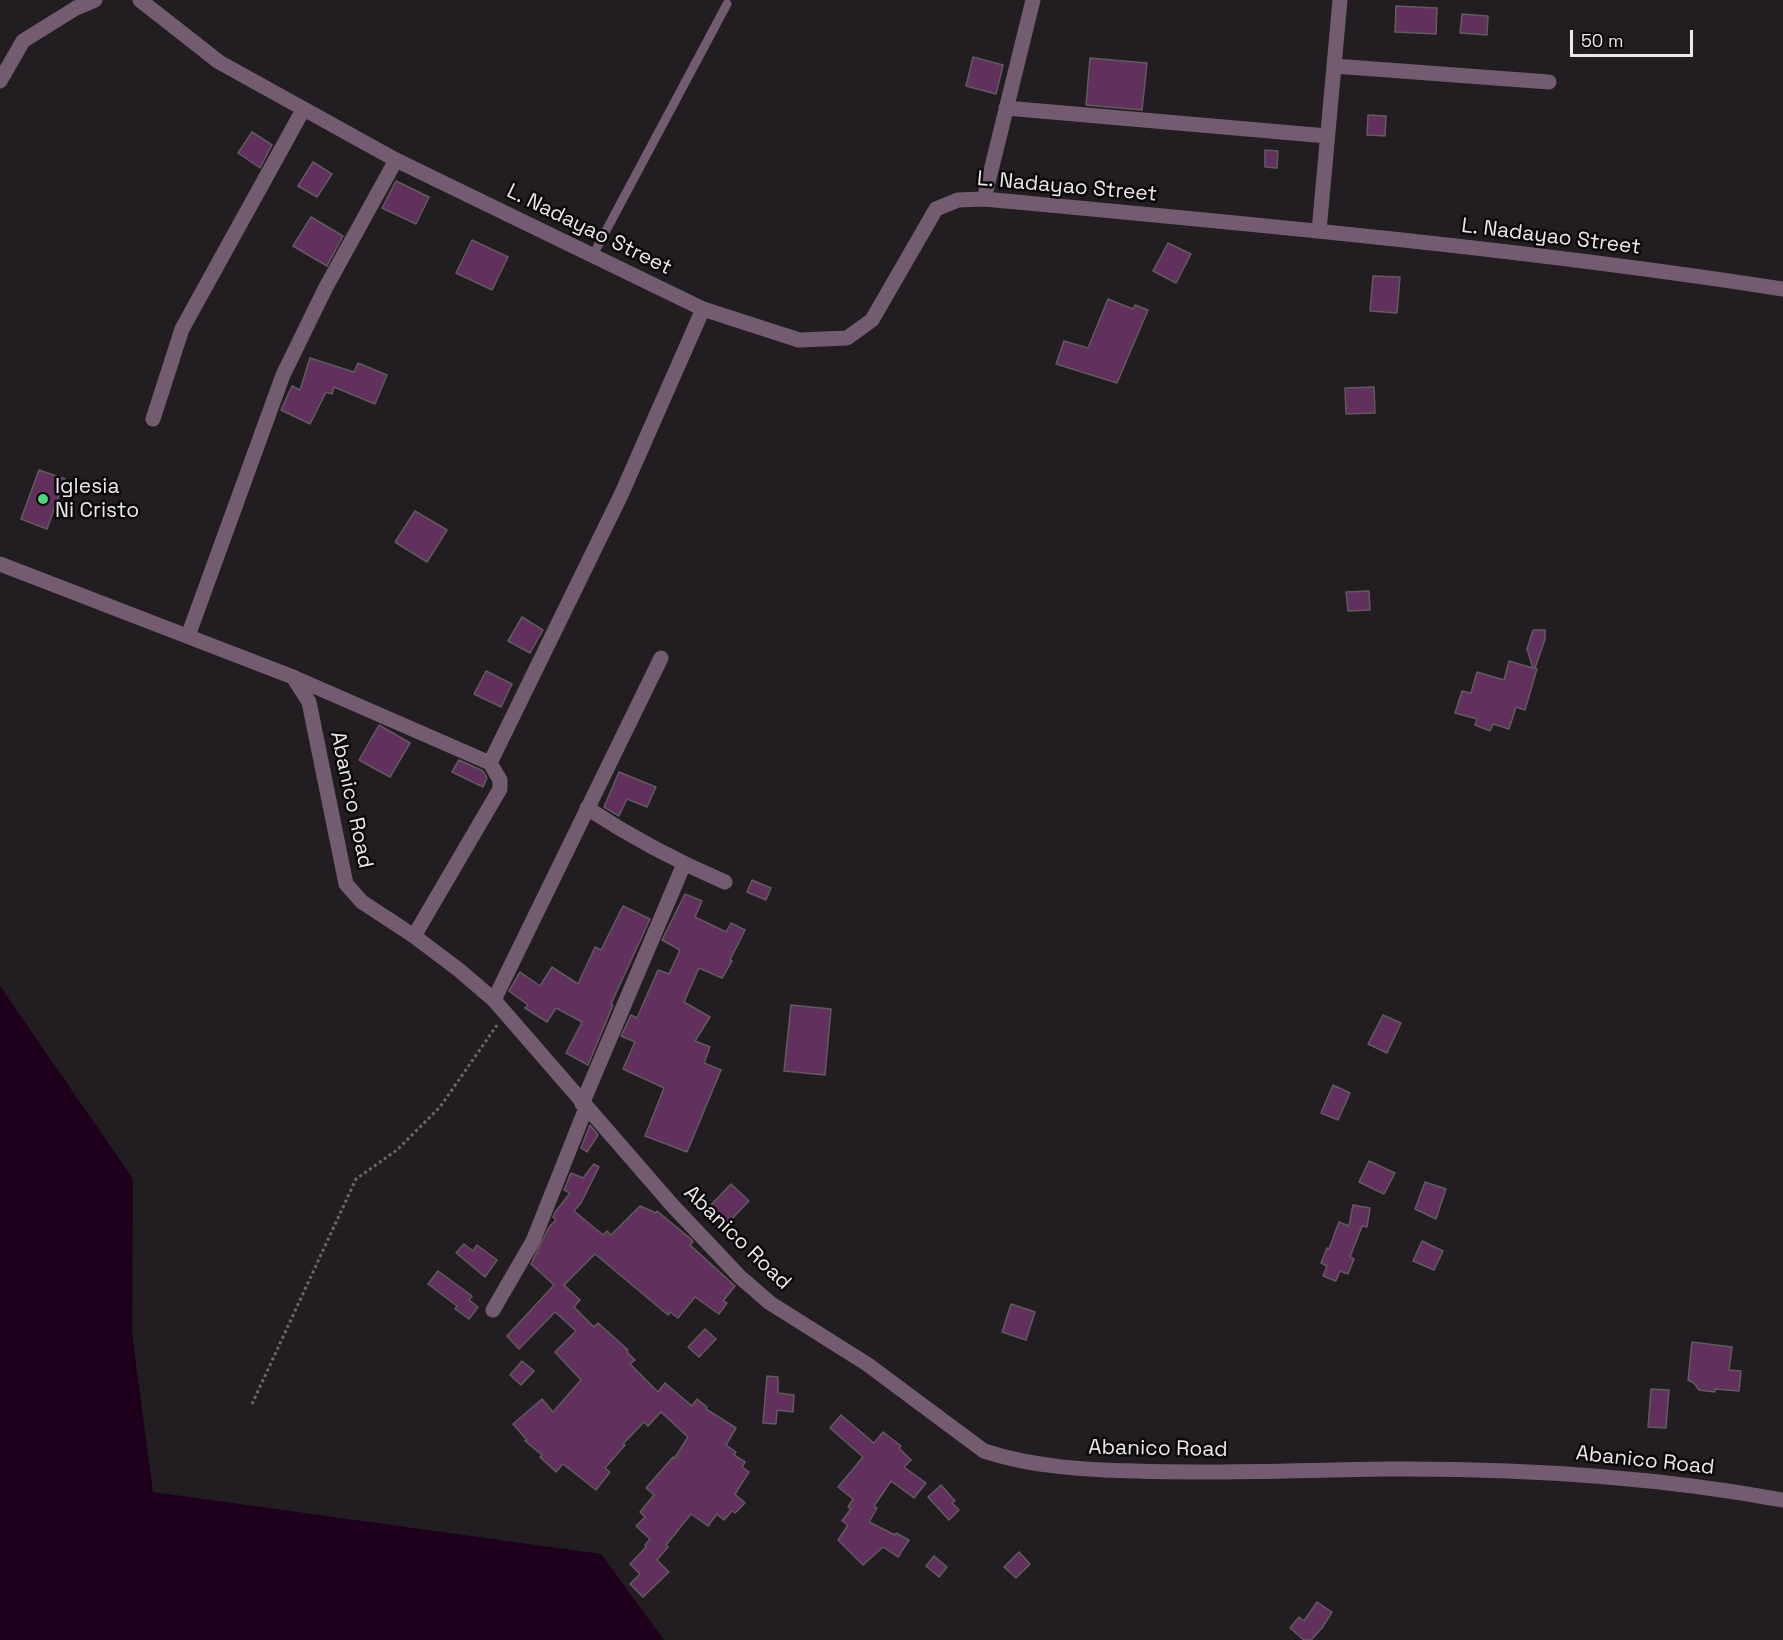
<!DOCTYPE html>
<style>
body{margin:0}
#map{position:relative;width:1783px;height:1640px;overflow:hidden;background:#221d21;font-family:"Space Grotesk",sans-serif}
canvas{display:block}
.scale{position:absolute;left:1570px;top:30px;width:123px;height:27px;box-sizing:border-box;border:3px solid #ebe7eb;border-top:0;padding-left:8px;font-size:18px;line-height:21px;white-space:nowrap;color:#ebe7eb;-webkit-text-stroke:4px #0a080a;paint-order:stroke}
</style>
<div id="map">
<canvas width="1783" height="1640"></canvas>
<div class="scale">50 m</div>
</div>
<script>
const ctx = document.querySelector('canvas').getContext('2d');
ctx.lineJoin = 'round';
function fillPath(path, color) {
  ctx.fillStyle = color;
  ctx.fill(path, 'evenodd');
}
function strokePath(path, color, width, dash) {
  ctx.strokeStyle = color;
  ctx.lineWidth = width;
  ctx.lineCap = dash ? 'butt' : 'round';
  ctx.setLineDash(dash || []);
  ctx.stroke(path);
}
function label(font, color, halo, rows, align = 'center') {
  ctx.font = font + ' "Space Grotesk",sans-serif';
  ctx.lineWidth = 5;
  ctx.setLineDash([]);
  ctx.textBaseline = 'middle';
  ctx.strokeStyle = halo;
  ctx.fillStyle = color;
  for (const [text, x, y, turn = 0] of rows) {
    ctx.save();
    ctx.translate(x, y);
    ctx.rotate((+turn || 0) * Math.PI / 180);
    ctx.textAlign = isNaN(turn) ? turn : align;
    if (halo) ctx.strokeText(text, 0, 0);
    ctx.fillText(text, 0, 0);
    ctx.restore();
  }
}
fillPath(new Path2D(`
 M 0,986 L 133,1179 L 132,1333 L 153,1492 L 601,1554 L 664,1640 L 0,1640 Z`), '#1e001c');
const building = new Path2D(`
 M 1396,6 L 1437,8 L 1436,34 L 1395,32 Z
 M 1462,14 L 1488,16 L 1487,35 L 1460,33 Z
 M 973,57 L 1003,65 L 996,94 L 966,86 Z
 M 1090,58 L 1147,63 L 1142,110 L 1086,105 Z
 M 1368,115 L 1386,116 L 1385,136 L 1367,135 Z
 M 252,132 L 272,145 L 260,168 L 238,153 Z
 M 1265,150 L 1278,151 L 1277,168 L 1265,167 Z
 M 313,162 L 332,174 L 317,197 L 298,186 Z
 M 396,181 L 429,197 L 416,224 L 382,208 Z
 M 311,217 L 343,236 L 327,266 L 293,246 Z
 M 472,240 L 508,257 L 492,290 L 456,273 Z
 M 1168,243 L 1191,254 L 1176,283 L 1153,271 Z
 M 1373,276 L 1400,277 L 1397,313 L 1370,311 Z
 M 1108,299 L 1133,309 L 1135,305 L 1148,310 L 1117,383 L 1056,364 L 1064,341 L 1088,348 Z
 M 310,358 L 354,372 L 358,363 L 387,375 L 375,404 L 334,387 L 332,394 L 326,392 L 310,424 L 281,410 L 292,386 L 300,390 Z
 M 1374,387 L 1375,413 L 1346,414 L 1345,388 Z
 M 39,470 L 65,479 L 47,529 L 21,519 Z
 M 415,511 L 447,530 L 427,562 L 395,542 Z
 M 1369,591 L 1370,610 L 1348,611 L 1346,592 Z
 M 522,617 L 543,630 L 530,653 L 508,641 Z
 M 1533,630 L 1545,630 L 1545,639 L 1535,668 L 1537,669 L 1525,710 L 1516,707 L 1509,729 L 1493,724 L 1490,731 L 1475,725 L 1477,719 L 1455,713 L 1462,691 L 1471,693 L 1477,672 L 1504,680 L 1509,661 L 1533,668 L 1527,649 Z
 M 486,671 L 512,684 L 501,707 L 474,694 Z
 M 379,725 L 410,743 L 390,777 L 359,760 Z
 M 459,760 L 483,771 L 487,778 L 483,787 L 452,772 Z
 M 619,772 L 656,787 L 647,807 L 627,799 L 619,816 L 604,807 Z
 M 752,880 L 771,888 L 766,900 L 747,892 Z
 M 685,894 L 702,901 L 695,917 L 726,932 L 731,923 L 745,930 L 730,960 L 732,961 L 722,978 L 699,968 L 684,1002 L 710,1017 L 695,1041 L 710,1047 L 704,1063 L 721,1070 L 687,1152 L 645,1136 L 664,1088 L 623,1069 L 635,1042 L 621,1036 L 631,1015 L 637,1018 L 658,970 L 669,974 L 680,950 L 662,940 Z
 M 623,906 L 650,919 L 611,1004 L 613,1005 L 588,1065 L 566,1053 L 582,1022 L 556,1008 L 547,1022 L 525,1008 L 528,1005 L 509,991 L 520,972 L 540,986 L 552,967 L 578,984 L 595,947 L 601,950 Z
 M 791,1005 L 831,1009 L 825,1075 L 784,1071 Z
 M 1383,1015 L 1401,1023 L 1387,1053 L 1368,1044 Z
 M 1333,1085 L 1350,1093 L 1338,1120 L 1321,1113 Z
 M 590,1125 L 598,1135 L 587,1152 L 581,1148 Z
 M 1369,1161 L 1395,1173 L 1384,1194 L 1359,1182 Z
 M 594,1164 L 599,1167 L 581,1203 L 574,1211 L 603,1235 L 607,1231 L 611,1235 L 640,1206 L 656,1213 L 657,1211 L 691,1239 L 693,1242 L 690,1245 L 735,1286 L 723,1301 L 727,1303 L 719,1314 L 695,1297 L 678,1318 L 670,1312 L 668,1315 L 595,1254 L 564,1285 L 580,1300 L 574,1307 L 594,1327 L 598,1323 L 628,1350 L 627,1352 L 635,1360 L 630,1364 L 658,1392 L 665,1383 L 692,1406 L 697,1399 L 707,1407 L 706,1409 L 736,1428 L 726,1445 L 736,1452 L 734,1455 L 745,1462 L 742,1467 L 749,1472 L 735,1494 L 745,1503 L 735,1513 L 732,1511 L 724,1520 L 717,1514 L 708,1526 L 691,1514 L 666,1545 L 668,1547 L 657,1560 L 669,1572 L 643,1597 L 630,1584 L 640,1574 L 630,1564 L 646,1547 L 645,1545 L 650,1539 L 636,1526 L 645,1517 L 640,1512 L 654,1495 L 646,1488 L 673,1457 L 674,1459 L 688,1437 L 661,1412 L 648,1426 L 644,1422 L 623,1444 L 625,1445 L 605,1468 L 610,1472 L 596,1490 L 563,1464 L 556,1472 L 540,1457 L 542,1455 L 525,1441 L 527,1440 L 513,1424 L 542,1399 L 553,1412 L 581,1380 L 555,1352 L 576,1331 L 555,1312 L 519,1349 L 507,1336 L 554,1285 L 531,1264 L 549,1227 L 556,1220 L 553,1217 L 556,1211 L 570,1193 L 564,1190 L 571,1173 L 583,1178 Z
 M 1425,1182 L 1446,1189 L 1436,1219 L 1415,1209 Z
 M 731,1184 L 749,1201 L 726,1225 L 708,1208 Z
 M 1353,1205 L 1370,1208 L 1367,1227 L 1362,1226 L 1350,1257 L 1354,1259 L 1348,1274 L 1340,1271 L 1336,1281 L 1323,1276 L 1327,1266 L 1321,1263 L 1327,1248 L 1329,1249 L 1339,1222 L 1349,1226 Z
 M 1422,1241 L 1443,1251 L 1434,1270 L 1413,1261 Z
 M 464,1244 L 473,1251 L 477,1245 L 497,1260 L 485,1277 L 456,1253 Z
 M 438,1271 L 472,1296 L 469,1300 L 478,1307 L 469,1319 L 455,1309 L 457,1306 L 428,1284 Z
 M 1011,1304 L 1035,1312 L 1026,1340 L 1002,1332 Z
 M 705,1329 L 716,1339 L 699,1357 L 688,1347 Z
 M 1692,1342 L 1732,1347 L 1729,1370 L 1741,1371 L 1739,1391 L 1715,1389 L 1715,1392 L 1699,1390 L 1694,1383 L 1688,1380 Z
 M 522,1361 L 534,1371 L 521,1385 L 510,1375 Z
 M 767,1376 L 778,1377 L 778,1393 L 794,1395 L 793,1412 L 777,1410 L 776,1424 L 763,1423 Z
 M 1651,1389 L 1669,1390 L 1666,1428 L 1648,1427 Z
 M 841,1415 L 874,1443 L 883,1432 L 901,1446 L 899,1448 L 911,1460 L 904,1467 L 926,1483 L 914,1498 L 891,1481 L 874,1506 L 877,1508 L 869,1522 L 895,1535 L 896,1533 L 909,1540 L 898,1557 L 883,1547 L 863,1565 L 838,1540 L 848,1525 L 842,1521 L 851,1509 L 848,1507 L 853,1499 L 838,1487 L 863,1457 L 830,1428 Z
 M 941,1485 L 955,1501 L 952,1503 L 959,1510 L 949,1520 L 928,1497 Z
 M 1019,1552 L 1030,1564 L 1016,1578 L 1004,1567 Z
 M 934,1556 L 947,1567 L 939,1577 L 926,1566 Z
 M 1317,1602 L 1332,1612 L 1322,1628 L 1311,1640 L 1304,1640 L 1290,1628 L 1299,1617 L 1304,1621 Z`);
fillPath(building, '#61305c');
strokePath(building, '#615b60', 1.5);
strokePath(new Path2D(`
 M 252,1404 L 356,1179 L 397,1150 L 440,1107 L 497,1025`), '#6a666a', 3, [3, 3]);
strokePath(new Path2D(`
 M 593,255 L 727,4`), '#735c70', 9);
strokePath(new Path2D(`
 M 140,0 L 219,62 L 396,160 L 703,309 L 799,340 L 847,338 L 872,320 L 936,209 L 958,200 L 984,199 C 1251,224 1518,248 1783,289
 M 1334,66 L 1549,82
 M 1006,108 L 1327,136
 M 984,199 L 1033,0
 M 1319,231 L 1340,0
 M 153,419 L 182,329 L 303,110
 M 188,636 L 283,375 L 326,287 L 396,160
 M 293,677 L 490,763 L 500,780 L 500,789 L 414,936
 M 490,763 L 621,495 L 703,309
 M 587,808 C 631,837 676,861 725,882
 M 494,1000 L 661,658
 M 582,1104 L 684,864
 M 493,1310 L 533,1241 L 586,1108`), '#735c70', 15);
strokePath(new Path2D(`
 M 0,81 L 23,41 L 76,8 L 95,0
 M 0,564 L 293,677 L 309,702 L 346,884 L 362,902 L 414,936 L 459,970 L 494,1000 L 672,1205 L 740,1277 L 770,1303 L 867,1364 L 984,1451 C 1033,1467 1085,1470 1136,1471 C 1219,1474 1302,1470 1386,1469 C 1519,1468 1652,1476 1783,1500`), '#735c70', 15);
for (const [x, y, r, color] of [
 [43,499,6,"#47d779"]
]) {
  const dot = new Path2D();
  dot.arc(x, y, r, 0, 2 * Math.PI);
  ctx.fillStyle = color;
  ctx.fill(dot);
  strokePath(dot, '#0a080a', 2);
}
label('21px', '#ebe7eb', '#0a080a', [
 ["L. Nadayao Street",1067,187,5],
 ["L. Nadayao Street",589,230,26],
 ["L. Nadayao Street",1551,237,7],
 ["Abanico Road",351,800,78],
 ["Abanico Road",737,1238,44],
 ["Abanico Road",1158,1449,1],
 ["Abanico Road",1645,1461,6]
]);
label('21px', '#ebe7eb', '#0a080a', [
 ["Iglesia",55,487],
 ["Ni Cristo",55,511]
], 'left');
</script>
